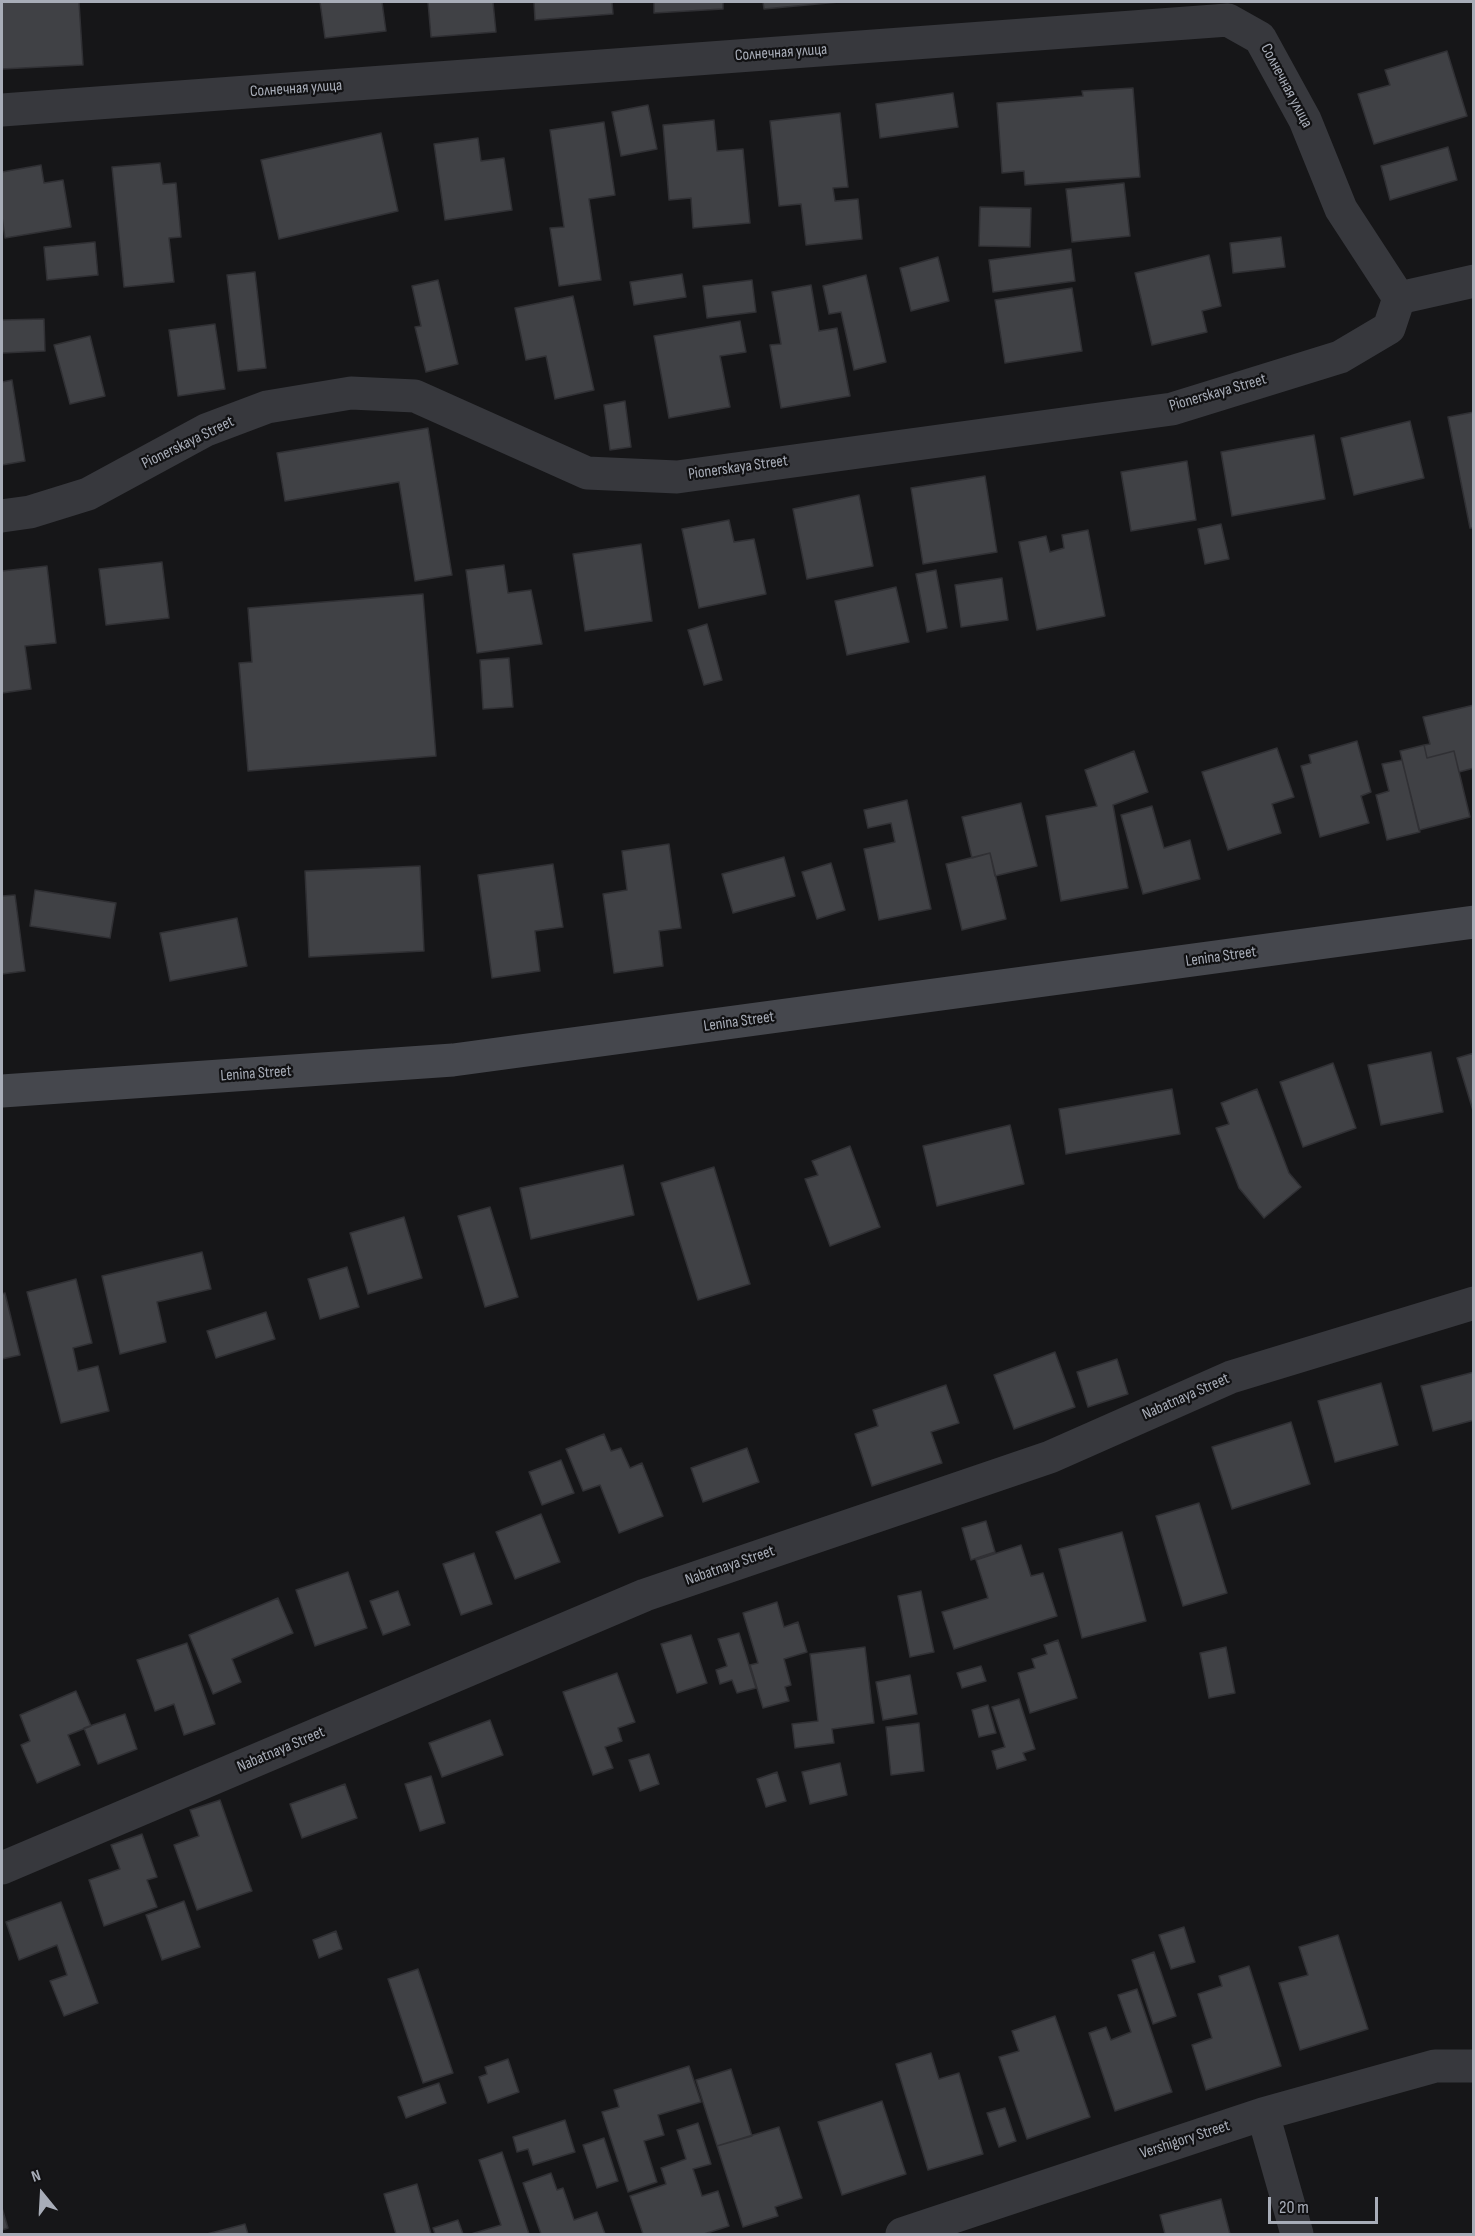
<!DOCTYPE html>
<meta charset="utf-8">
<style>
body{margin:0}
#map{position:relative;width:1475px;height:2236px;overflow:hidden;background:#161618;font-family:"Sofia Sans Condensed",sans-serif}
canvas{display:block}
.frame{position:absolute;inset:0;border:3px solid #a8adb8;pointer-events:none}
.north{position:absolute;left:12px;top:2164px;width:60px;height:60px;-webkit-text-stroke:4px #111113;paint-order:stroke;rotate:342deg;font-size:16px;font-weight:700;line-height:24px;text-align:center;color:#a8adb8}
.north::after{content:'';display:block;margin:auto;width:21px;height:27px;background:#a8adb8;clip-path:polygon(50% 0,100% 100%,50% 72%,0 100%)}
.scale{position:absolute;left:1268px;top:2197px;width:110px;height:27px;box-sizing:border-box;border:3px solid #a8adb8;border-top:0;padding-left:8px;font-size:18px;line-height:21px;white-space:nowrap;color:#a8adb8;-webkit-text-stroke:4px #111113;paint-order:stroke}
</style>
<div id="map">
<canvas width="1475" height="2236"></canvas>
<div class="frame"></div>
<div class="north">N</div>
<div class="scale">20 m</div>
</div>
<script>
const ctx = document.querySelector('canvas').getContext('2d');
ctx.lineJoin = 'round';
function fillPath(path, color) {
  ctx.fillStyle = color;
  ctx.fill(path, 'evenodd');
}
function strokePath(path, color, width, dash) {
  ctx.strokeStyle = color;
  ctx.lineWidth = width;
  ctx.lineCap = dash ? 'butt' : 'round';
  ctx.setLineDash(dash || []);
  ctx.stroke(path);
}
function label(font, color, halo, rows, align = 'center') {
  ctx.font = font + ' "Sofia Sans Condensed",sans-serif';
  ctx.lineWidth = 4.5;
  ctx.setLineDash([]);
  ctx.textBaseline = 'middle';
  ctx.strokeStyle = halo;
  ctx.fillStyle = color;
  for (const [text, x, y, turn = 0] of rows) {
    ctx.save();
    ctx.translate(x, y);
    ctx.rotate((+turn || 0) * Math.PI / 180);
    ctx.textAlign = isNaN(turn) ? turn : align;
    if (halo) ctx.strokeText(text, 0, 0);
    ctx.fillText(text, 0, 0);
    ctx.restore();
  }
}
const building = new Path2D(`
 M 2,2 L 79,2 L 83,65 L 2,69 Z
 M 320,2 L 382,2 L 386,31 L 325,38 Z
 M 428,2 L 493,2 L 496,32 L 431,37 Z
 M 534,2 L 612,2 L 613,14 L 535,20 Z
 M 654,2 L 723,2 L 723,9 L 654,13 Z
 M 763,2 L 839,2 L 764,9 Z
 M 1447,51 L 1467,116 L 1374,144 L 1358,94 L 1390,85 L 1385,70 Z
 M 1133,88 L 1140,177 L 1025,185 L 1024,171 L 1002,173 L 997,103 L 1083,96 L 1082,91 Z
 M 953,93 L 958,127 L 880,138 L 876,104 Z
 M 648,105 L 657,149 L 621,156 L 612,112 Z
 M 840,113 L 848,187 L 833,188 L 835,201 L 858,199 L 862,239 L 806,245 L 801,204 L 779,206 L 770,121 Z
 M 714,120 L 717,151 L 743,149 L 750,223 L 693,228 L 691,198 L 669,200 L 663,125 Z
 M 604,122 L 615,195 L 589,199 L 601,280 L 559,286 L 550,228 L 564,227 L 550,130 Z
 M 381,133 L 398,211 L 279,239 L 261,160 Z
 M 478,138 L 481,161 L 504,158 L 512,210 L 445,220 L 434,144 Z
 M 1448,147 L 1457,180 L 1390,200 L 1381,166 Z
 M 160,163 L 163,184 L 176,183 L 181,237 L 169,238 L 174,282 L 124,287 L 112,167 Z
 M 41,165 L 44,183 L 63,180 L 71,227 L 5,238 L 2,217 L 2,172 Z
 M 1124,183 L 1130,236 L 1072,242 L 1066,189 Z
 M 980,207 L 1031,208 L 1030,247 L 979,246 Z
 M 1281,237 L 1285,267 L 1233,273 L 1230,243 Z
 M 95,242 L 98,275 L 47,280 L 44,247 Z
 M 1071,249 L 1075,281 L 993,292 L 989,260 Z
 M 1209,255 L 1221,306 L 1202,311 L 1207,332 L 1152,345 L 1135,273 Z
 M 938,257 L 949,301 L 911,311 L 900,268 Z
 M 255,272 L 266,368 L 238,371 L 227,275 Z
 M 682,274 L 686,297 L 634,305 L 630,282 Z
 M 866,275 L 886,362 L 854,370 L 841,312 L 829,314 L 823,286 Z
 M 438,280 L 458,364 L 426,372 L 415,327 L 421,326 L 412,286 Z
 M 752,280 L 756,312 L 707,318 L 703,286 Z
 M 811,285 L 819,331 L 837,328 L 850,396 L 781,408 L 770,345 L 781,344 L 772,292 Z
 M 1072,288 L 1082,351 L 1005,363 L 995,300 Z
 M 573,296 L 594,390 L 555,399 L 546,356 L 526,360 L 515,308 Z
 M 44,319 L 45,351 L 2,353 L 2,320 Z
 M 740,321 L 746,352 L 720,356 L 730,407 L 669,418 L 654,336 Z
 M 215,324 L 225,389 L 178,396 L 169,330 Z
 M 90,336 L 105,396 L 70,404 L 54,345 Z
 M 12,380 L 25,461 L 2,465 L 2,382 Z
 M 625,401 L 631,447 L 610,450 L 604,405 Z
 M 1474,412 L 1474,528 L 1470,528 L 1448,417 Z
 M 1410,421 L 1424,478 L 1354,495 L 1341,438 Z
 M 428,428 L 452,575 L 415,581 L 399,482 L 285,501 L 277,453 Z
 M 1314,435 L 1325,499 L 1232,516 L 1221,452 Z
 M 1187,461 L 1196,520 L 1131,531 L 1121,472 Z
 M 985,476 L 997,552 L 923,564 L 911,488 Z
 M 859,495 L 873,566 L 807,579 L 793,509 Z
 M 729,520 L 734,542 L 754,539 L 766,594 L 699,608 L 682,529 Z
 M 1221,524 L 1229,559 L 1205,564 L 1198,529 Z
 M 1088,530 L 1105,616 L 1037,630 L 1019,542 L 1046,536 L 1050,552 L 1064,548 L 1062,535 Z
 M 641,544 L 652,621 L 585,631 L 573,554 Z
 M 162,562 L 169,618 L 106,625 L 99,569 Z
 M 504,565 L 508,593 L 531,590 L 542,644 L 477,653 L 466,570 Z
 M 47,566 L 56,643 L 25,646 L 31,689 L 2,693 L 2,571 Z
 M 936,570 L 947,628 L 927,632 L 916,574 Z
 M 1002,578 L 1008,620 L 961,627 L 955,585 Z
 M 896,587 L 909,642 L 847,655 L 835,601 Z
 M 423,594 L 436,756 L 248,771 L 239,663 L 252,662 L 248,608 Z
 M 707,624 L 722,680 L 704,685 L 688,630 Z
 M 509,658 L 513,707 L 483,709 L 480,660 Z
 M 1474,705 L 1474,768 L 1459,772 L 1454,751 L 1427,758 L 1424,745 L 1430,744 L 1423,717 Z
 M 1357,741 L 1371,792 L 1361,796 L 1369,823 L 1320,837 L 1301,766 L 1311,763 L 1309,755 Z
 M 1424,745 L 1427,758 L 1454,751 L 1470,817 L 1419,830 L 1400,751 Z
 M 1277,748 L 1294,797 L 1272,804 L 1281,833 L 1228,850 L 1202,772 Z
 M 1134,751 L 1148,792 L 1113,805 L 1128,888 L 1061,901 L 1046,816 L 1097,806 L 1085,770 Z
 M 1402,760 L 1420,832 L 1387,840 L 1376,795 L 1389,791 L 1382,764 Z
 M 907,800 L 931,909 L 879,920 L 864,849 L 895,842 L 891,823 L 868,828 L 864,810 Z
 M 1021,803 L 1037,866 L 995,876 L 990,853 L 972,858 L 962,817 Z
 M 1152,806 L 1164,848 L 1190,840 L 1200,879 L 1143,894 L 1121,815 Z
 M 669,844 L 681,928 L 659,931 L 663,966 L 614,973 L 603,894 L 627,890 L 622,851 Z
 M 990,853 L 1006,919 L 962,930 L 946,864 Z
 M 784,857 L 795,896 L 733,913 L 722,874 Z
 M 831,863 L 845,910 L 817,919 L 802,872 Z
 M 553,864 L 563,927 L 535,931 L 540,971 L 492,978 L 478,875 Z
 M 420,866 L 424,951 L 309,957 L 305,871 Z
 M 35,890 L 116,903 L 110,938 L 30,926 Z
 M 15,895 L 25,971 L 2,974 L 2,896 Z
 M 237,918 L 247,966 L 170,981 L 160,933 Z
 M 1431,1052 L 1443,1112 L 1381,1125 L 1368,1065 Z
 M 1474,1053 L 1474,1114 L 1457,1058 Z
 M 1333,1063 L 1356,1128 L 1303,1147 L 1280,1082 Z
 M 1172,1089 L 1180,1134 L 1066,1154 L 1059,1109 Z
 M 1257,1089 L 1289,1173 L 1301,1187 L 1264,1218 L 1239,1188 L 1216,1128 L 1229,1124 L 1221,1103 Z
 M 1010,1125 L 1024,1184 L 937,1206 L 923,1146 Z
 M 850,1146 L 880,1227 L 830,1246 L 805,1179 L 818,1175 L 812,1161 Z
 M 623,1165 L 634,1215 L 531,1239 L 520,1188 Z
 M 714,1167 L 750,1284 L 698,1300 L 661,1183 Z
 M 490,1207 L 518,1297 L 485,1307 L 458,1216 Z
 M 404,1217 L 422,1278 L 368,1294 L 350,1233 Z
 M 202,1252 L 211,1289 L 157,1302 L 166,1342 L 120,1354 L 102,1276 Z
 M 347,1267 L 359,1307 L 320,1319 L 308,1279 Z
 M 76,1279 L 92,1343 L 73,1348 L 78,1371 L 98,1366 L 109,1411 L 61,1423 L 27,1292 Z
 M 5,1293 L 20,1355 L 2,1359 L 2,1294 Z
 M 266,1312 L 275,1339 L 216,1358 L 207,1331 Z
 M 1055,1352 L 1075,1407 L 1014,1429 L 994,1375 Z
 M 1117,1359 L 1128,1394 L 1088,1407 L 1077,1372 Z
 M 1474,1372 L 1474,1420 L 1433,1431 L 1421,1386 Z
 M 1381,1383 L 1398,1445 L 1335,1462 L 1318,1401 Z
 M 946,1385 L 959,1423 L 931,1432 L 942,1463 L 872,1486 L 855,1434 L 878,1426 L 873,1410 Z
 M 1291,1422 L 1310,1484 L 1232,1509 L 1212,1447 Z
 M 604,1434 L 611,1451 L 621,1448 L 630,1468 L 642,1463 L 663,1516 L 619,1533 L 600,1485 L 583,1491 L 566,1449 Z
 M 747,1448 L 759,1482 L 703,1502 L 691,1468 Z
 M 561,1460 L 574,1493 L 542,1505 L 529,1472 Z
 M 1199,1503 L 1227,1593 L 1183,1606 L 1156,1516 Z
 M 541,1514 L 560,1562 L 515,1579 L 496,1532 Z
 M 986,1521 L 995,1552 L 971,1560 L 962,1528 Z
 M 1122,1532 L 1146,1621 L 1082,1638 L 1059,1549 Z
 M 1021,1545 L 1031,1576 L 1043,1573 L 1057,1616 L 954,1649 L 942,1612 L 988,1598 L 976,1560 Z
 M 474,1553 L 492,1604 L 461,1615 L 443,1564 Z
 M 348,1572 L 367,1628 L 315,1646 L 296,1590 Z
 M 398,1591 L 410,1625 L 383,1635 L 370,1601 Z
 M 921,1591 L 934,1652 L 910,1657 L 898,1596 Z
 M 278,1598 L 293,1633 L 232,1659 L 241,1682 L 213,1694 L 189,1635 Z
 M 777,1602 L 784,1627 L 798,1622 L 807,1652 L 784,1659 L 791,1685 L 785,1687 L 789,1701 L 763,1708 L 750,1665 L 758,1663 L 743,1613 Z
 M 739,1633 L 756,1688 L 737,1693 L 732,1680 L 720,1684 L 716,1670 L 727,1666 L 718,1639 Z
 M 691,1635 L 707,1683 L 677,1693 L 661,1644 Z
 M 1058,1640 L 1077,1698 L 1030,1713 L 1018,1673 L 1035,1668 L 1032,1659 L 1047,1654 L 1044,1645 Z
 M 187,1643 L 215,1724 L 184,1735 L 174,1704 L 155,1711 L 137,1660 Z
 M 865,1647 L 874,1723 L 832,1729 L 834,1743 L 795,1748 L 792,1724 L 818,1721 L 810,1654 Z
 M 1226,1647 L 1235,1693 L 1209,1698 L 1200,1653 Z
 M 981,1666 L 986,1681 L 962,1688 L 957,1673 Z
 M 617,1673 L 635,1722 L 618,1728 L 622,1741 L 605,1747 L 613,1768 L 593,1775 L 563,1692 Z
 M 910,1675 L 917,1714 L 883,1720 L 876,1682 Z
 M 76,1691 L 91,1726 L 68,1735 L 80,1765 L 37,1783 L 21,1745 L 30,1741 L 20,1715 Z
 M 1019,1699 L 1035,1749 L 1023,1753 L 1026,1760 L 997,1769 L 992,1751 L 1005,1747 L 992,1707 Z
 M 988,1705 L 996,1733 L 979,1737 L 972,1710 Z
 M 125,1714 L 137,1749 L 98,1764 L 84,1728 Z
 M 490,1720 L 503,1755 L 442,1777 L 429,1743 Z
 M 919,1723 L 924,1771 L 891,1775 L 886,1727 Z
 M 649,1754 L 659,1784 L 640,1791 L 629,1760 Z
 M 840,1763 L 847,1795 L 810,1804 L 802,1772 Z
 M 777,1772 L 786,1801 L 766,1807 L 757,1779 Z
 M 431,1776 L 445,1823 L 420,1831 L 405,1784 Z
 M 345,1784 L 357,1818 L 302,1838 L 290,1804 Z
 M 220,1800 L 252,1891 L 197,1910 L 174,1845 L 199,1836 L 190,1810 Z
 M 142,1834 L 157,1877 L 147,1880 L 157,1907 L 104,1926 L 89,1880 L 120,1869 L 111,1845 Z
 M 184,1901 L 200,1947 L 162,1960 L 146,1915 Z
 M 61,1902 L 98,2003 L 64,2016 L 50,1981 L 67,1975 L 57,1945 L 19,1960 L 6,1922 Z
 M 1184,1927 L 1195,1962 L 1171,1969 L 1159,1935 Z
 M 336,1931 L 342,1949 L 319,1958 L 313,1940 Z
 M 1338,1935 L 1368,2029 L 1300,2050 L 1279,1983 L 1308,1975 L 1299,1947 Z
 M 1154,1952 L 1176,2016 L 1153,2024 L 1132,1960 Z
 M 1249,1966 L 1281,2066 L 1206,2090 L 1192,2045 L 1212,2038 L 1198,1994 L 1222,1986 L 1219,1976 Z
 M 418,1969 L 453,2073 L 423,2083 L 388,1979 Z
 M 1137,1989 L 1172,2092 L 1115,2111 L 1089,2033 L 1106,2027 L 1111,2040 L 1131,2032 L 1118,1995 Z
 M 1055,2016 L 1090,2117 L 1027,2139 L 999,2057 L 1019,2051 L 1012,2031 Z
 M 931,2053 L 939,2079 L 959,2073 L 983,2154 L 928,2170 L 896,2064 Z
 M 508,2059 L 519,2092 L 488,2103 L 479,2077 L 487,2074 L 485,2067 Z
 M 689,2066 L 701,2102 L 658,2115 L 664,2135 L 644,2141 L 657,2182 L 628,2192 L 602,2112 L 619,2107 L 614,2090 Z
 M 731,2069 L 752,2136 L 717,2146 L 696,2080 Z
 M 439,2083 L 446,2103 L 406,2118 L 398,2097 Z
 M 882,2101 L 906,2174 L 842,2195 L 818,2122 Z
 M 1005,2108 L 1016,2141 L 999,2147 L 987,2113 Z
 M 565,2120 L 575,2152 L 533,2165 L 528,2149 L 517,2152 L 513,2137 Z
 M 698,2123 L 711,2164 L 693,2169 L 702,2196 L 718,2191 L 729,2226 L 704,2234 L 643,2234 L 630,2196 L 666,2184 L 661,2168 L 686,2159 L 677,2130 Z
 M 779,2127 L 802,2198 L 775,2207 L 778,2216 L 743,2227 L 717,2146 Z
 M 604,2138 L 618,2181 L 597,2188 L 583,2145 Z
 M 502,2152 L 529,2234 L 471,2234 L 501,2225 L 479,2160 Z
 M 551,2173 L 557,2190 L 563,2188 L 574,2220 L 597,2212 L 605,2234 L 541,2234 L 523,2183 Z
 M 417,2184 L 431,2234 L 396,2234 L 384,2194 Z
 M 1221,2199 L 1230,2234 L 1165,2234 L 1160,2215 Z
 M 2,2208 L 8,2228 L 2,2230 Z
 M 458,2220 L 463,2234 L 435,2234 L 433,2228 Z
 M 245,2224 L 248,2234 L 207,2234 Z`);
fillPath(building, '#404145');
strokePath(building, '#303034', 1.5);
strokePath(new Path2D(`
 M 2,110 L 1228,20 L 1260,38 L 1305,120 L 1341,209 L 1399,298
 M 2,516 L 30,512 L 88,494 L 206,430 L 267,407 L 351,393 L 415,396 L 587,473 L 677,477 L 1172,409 L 1340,357 L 1389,328 L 1399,298 L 1474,281
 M 2,1868 L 645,1595 L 1050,1457 L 1231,1377 L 1474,1303
 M 1263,2114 L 1297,2234
 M 902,2234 L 1263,2114 L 1435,2066 L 1474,2066`), '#37383d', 33);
strokePath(new Path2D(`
 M 2,1091 L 453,1060 L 1474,922`), '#45474d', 33);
label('16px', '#a8adb8', '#111113', [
 ["Солнечная улица",781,53,-4],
 ["Солнечная улица",1286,86,62],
 ["Солнечная улица",296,89,-4],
 ["Pionerskaya Street",1218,393,-16],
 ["Pionerskaya Street",188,443,-26],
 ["Pionerskaya Street",738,468,-8],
 ["Lenina Street",1221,957,-8],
 ["Lenina Street",739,1022,-8],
 ["Lenina Street",256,1074,-4],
 ["Nabatnaya Street",1186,1397,-24],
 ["Nabatnaya Street",730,1566,-19],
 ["Nabatnaya Street",281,1750,-23],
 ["Vershigory Street",1185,2140,-18]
]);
</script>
